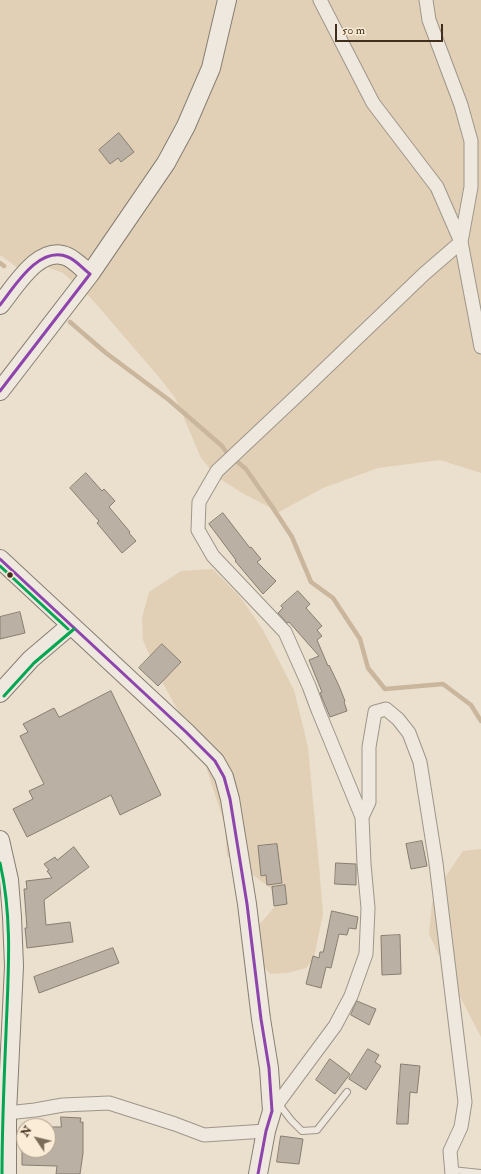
<!DOCTYPE html>
<style>
body{margin:0}
#map{position:relative;width:481px;height:1174px;overflow:hidden;background:#ebdfcd;font-family:"IM FELL Double Pica",serif}
canvas{display:block}
.north{position:absolute;left:16px;top:1118px;width:40px;height:40px;box-sizing:border-box;background:#faecd6;border:1px solid #b0a08c;border-radius:50%;rotate:305deg;font-size:11px;font-weight:700;line-height:16px;text-align:center;color:#412e1c}
.north::after{content:'';display:block;margin:auto;width:14px;height:18px;background:#7c6c5a;clip-path:polygon(50% 0,100% 100%,50% 72%,0 100%)}
.scale{position:absolute;left:335px;top:24px;width:108px;height:18px;box-sizing:border-box;border:2px solid #412e1c;border-top:0;padding-left:5px;font-size:12px;line-height:14px;white-space:nowrap;color:#412e1c;-webkit-text-stroke:3px #faecd6;paint-order:stroke}
</style>
<div id="map">
<canvas width="481" height="1174"></canvas>
<div class="north">N</div>
<div class="scale">50 m</div>
</div>
<script>
const ctx = document.querySelector('canvas').getContext('2d');
ctx.lineJoin = 'round';
function fillPath(path, color) {
  ctx.fillStyle = color;
  ctx.fill(path, 'evenodd');
}
function strokePath(path, color, width, dash) {
  ctx.strokeStyle = color;
  ctx.lineWidth = width;
  ctx.lineCap = dash ? 'butt' : 'round';
  ctx.setLineDash(dash || []);
  ctx.stroke(path);
}
fillPath(new Path2D(`
 M 0,0 L 481,0 L 481,473 L 440,460 L 378,468 L 323,488 L 279,512 L 244,494 L 217,477 L 201,458 L 176,399 L 158,376 L 90,297 L 63,273 L 47,267 L 29,276 L 0,255 Z
 M 213,569 L 241,598 L 263,630 L 294,690 L 308,747 L 319,865 L 323,914 L 314,957 L 306,968 L 287,973 L 270,974 L 259,960 L 259,925 L 283,897 L 227,856 L 225,825 L 206,767 L 184,721 L 156,671 L 143,640 L 142,618 L 149,592 L 181,571 Z
 M 481,849 L 481,1037 L 442,962 L 429,934 L 432,903 L 445,877 L 463,851 Z`), '#e1d0b6');
strokePath(new Path2D(`
 M 0,263 L 4,266
 M 70,322 L 106,353 L 169,400 L 222,446 L 227,453 L 246,469 L 271,505 L 292,537 L 311,582 L 333,598 L 360,639 L 368,668 L 385,689 L 443,684 L 471,705 L 481,721`), '#c9b69d', 4.5);
const building = new Path2D(`
 M 119,133 L 134,152 L 121,162 L 118,158 L 110,164 L 99,150 Z
 M 86,473 L 102,491 L 104,489 L 115,501 L 109,507 L 130,532 L 129,533 L 136,541 L 122,553 L 97,523 L 99,521 L 70,488 Z
 M 223,513 L 250,548 L 251,547 L 261,559 L 257,562 L 276,581 L 263,594 L 235,561 L 236,560 L 209,524 Z
 M 298,591 L 310,604 L 306,608 L 322,626 L 317,630 L 322,636 L 317,640 L 328,666 L 329,665 L 339,686 L 345,701 L 344,702 L 347,711 L 330,717 L 320,693 L 322,692 L 309,660 L 319,656 L 289,622 L 287,623 L 278,613 L 283,608 L 281,606 Z
 M 20,612 L 25,633 L 0,639 L 0,617 Z
 M 162,644 L 181,662 L 158,686 L 139,668 Z
 M 111,691 L 161,795 L 120,815 L 111,795 L 27,837 L 13,809 L 33,799 L 29,791 L 44,784 L 20,736 L 28,732 L 23,724 L 54,708 L 59,717 Z
 M 422,841 L 427,866 L 411,869 L 406,844 Z
 M 277,844 L 282,883 L 267,885 L 266,875 L 261,876 L 258,846 Z
 M 74,847 L 89,867 L 44,900 L 46,925 L 70,922 L 73,942 L 27,948 L 25,928 L 27,928 L 24,889 L 27,889 L 26,881 L 52,878 L 47,871 L 49,870 L 44,864 L 55,857 L 57,860 Z
 M 336,863 L 356,864 L 356,885 L 335,884 Z
 M 285,885 L 287,904 L 274,906 L 272,887 Z
 M 332,911 L 358,917 L 356,929 L 349,928 L 347,935 L 339,934 L 331,968 L 326,967 L 321,988 L 306,984 L 313,956 L 319,958 L 320,952 L 323,952 Z
 M 400,935 L 401,974 L 382,975 L 381,936 Z
 M 113,948 L 119,963 L 39,993 L 34,977 Z
 M 357,1001 L 376,1009 L 369,1025 L 351,1015 Z
 M 368,1049 L 379,1055 L 375,1062 L 381,1066 L 366,1090 L 349,1079 Z
 M 330,1059 L 350,1074 L 335,1094 L 316,1080 Z
 M 401,1064 L 420,1066 L 417,1093 L 410,1092 L 408,1124 L 397,1124 Z
 M 61,1117 L 81,1118 L 80,1122 L 83,1122 L 83,1153 L 80,1174 L 56,1174 L 57,1166 L 22,1165 L 22,1150 L 48,1150 L 48,1127 L 61,1127 Z
 M 281,1136 L 303,1139 L 299,1164 L 277,1162 Z`);
fillPath(building, '#bab0a3');
strokePath(building, '#877e72', 1);
const lane = new Path2D(`
 M 278,1103 L 291,1120 L 302,1131 L 317,1130 L 347,1092
 M 452,1170 L 481,1173`);
const street = new Path2D(`
 M 320,0 L 373,103 L 437,187 L 461,242 L 481,347
 M 362,817 L 369,802 L 369,747 L 375,712 L 386,709 L 398,719 L 409,733 L 420,762 L 436,863 L 465,1102 L 461,1127 L 450,1151 L 452,1174
 M 272,1111 L 335,1026 L 351,996 L 366,954 L 368,908 L 364,864 L 362,817 L 318,710 L 309,686 L 285,632 L 213,556 L 198,530 L 199,502 L 217,471 L 304,389 L 424,274 L 461,242 L 471,187 L 471,141 L 461,105 L 429,20 L 426,0
 M 0,1112 L 7,1113 L 35,1110 L 63,1105 L 109,1103 L 175,1124 L 204,1135 L 266,1131`);
const secondary = new Path2D(`
 M 0,305 C 15,287 40,243 68,257 C 76,261 83,269 90,274
 M 0,391 L 90,274 L 166,163 L 186,126 L 211,68 L 227,0
 M 0,559 L 186,732 L 215,761 L 224,777 L 230,799 L 247,904 L 261,1019 L 269,1068 L 272,1111 L 266,1131 L 258,1174
 M 0,693 L 31,659 L 71,625
 M 0,840 L 9,880 L 12,917 L 14,966 L 7,1113 L 7,1174`);
strokePath(lane, '#9f968a', 8);
strokePath(street, '#9f968a', 15);
strokePath(secondary, '#877e72', 20);
strokePath(lane, '#eee8df', 6);
strokePath(street, '#eee8df', 13);
strokePath(secondary, '#eee8df', 18);
strokePath(new Path2D(`
 M 0,305 C 15,286 39,245 68,257 C 76,260 83,269 90,274
 M 0,391 L 90,274
 M 0,559 L 186,732 L 215,761 L 224,777 L 230,799 L 247,904 L 261,1019 L 269,1068 L 272,1111 L 266,1131 L 258,1174`), '#8e44ad', 3);
strokePath(new Path2D(`
 M 0,566 L 68,629
 M 4,696 L 34,663 L 74,629
 M 0,863 C 13,918 8,977 6,1033 C 4,1080 2,1127 2,1174`), '#00a651', 3);
for (const [x, y, r, color] of [
 [10,575,3.5,"#412e1c"]
]) {
  const dot = new Path2D();
  dot.arc(x, y, r, 0, 2 * Math.PI);
  ctx.fillStyle = color;
  ctx.fill(dot);
  strokePath(dot, '#faecd6', 1.5);
}
</script>
